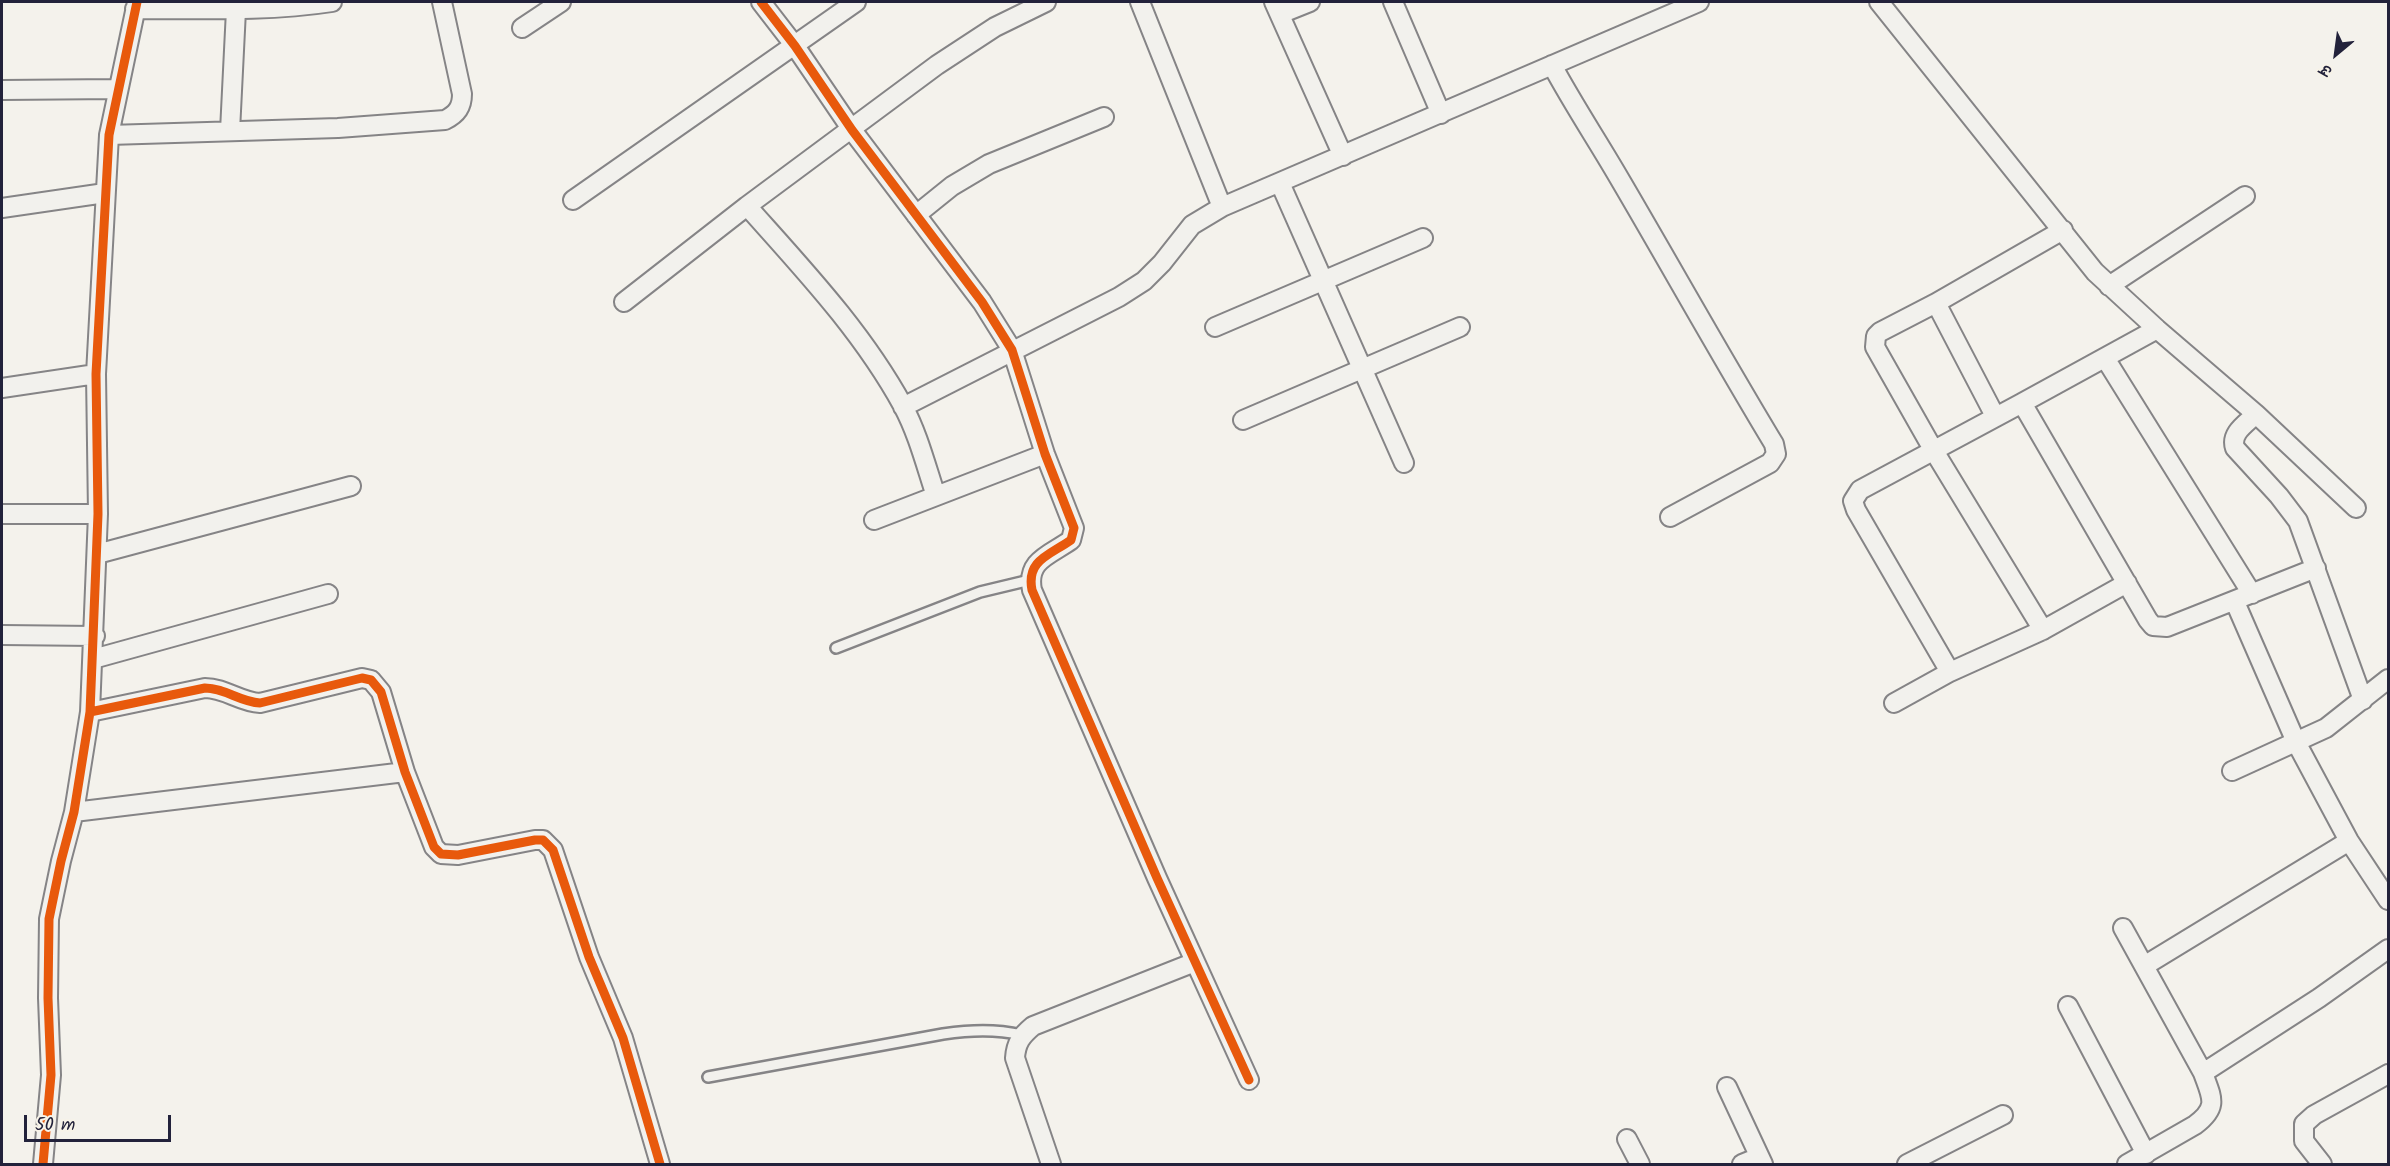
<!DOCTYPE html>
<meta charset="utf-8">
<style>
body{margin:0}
#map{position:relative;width:2390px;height:1166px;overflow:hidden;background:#f4f2ec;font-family:Kalam,"Playpen Sans Deva",sans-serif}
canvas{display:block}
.frame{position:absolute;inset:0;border:3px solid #22223b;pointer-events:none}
.north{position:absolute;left:2306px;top:24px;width:60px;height:60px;-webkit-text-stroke:4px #f7f3e8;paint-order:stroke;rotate:209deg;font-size:16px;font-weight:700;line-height:24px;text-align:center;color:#22223b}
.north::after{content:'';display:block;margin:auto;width:21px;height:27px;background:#22223b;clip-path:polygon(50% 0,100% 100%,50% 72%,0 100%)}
.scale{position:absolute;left:24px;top:1115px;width:147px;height:27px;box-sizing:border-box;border:3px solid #22223b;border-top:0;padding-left:8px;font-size:18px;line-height:21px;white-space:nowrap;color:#22223b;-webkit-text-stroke:4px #f7f3e8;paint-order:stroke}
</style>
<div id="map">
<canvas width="2390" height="1166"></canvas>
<div class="frame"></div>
<div class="north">उ</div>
<div class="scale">50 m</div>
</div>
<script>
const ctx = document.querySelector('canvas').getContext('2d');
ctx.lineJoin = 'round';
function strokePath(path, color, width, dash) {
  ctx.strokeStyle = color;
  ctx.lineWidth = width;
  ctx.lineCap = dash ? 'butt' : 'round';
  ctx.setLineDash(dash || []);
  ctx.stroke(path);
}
const service = new Path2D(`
 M 836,648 L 980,592 L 1030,580
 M 708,1077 L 943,1034 C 971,1030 995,1029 1022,1035`);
const minor = new Path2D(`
 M 761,2 L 795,46 L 852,130 L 982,302 L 1012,350 L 1045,454 L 1074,528 L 1071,540 C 1050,555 1026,560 1032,590 L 1157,878 L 1249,1080
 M 1140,2 L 1222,207
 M 1274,2 L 1343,156
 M 1393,2 L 1441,114
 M 1879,2 L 2095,272 L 2157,329 L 2256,414 L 2356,508
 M 135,9 C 201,9 267,12 332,2
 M 1280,14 L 1310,2
 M 522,28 L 561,2
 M 1552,65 C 1574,106 1599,143 1622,183 C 1673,270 1722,358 1774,444 L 1776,454 L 1770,463 L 1670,517
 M 2,90 L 117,89
 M 230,131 L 236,10
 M 109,135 L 338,128 L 445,120 C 457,114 462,107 462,94 L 442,2
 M 1280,183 L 1404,463
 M 573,200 L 856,2
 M 747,206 C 803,269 862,331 903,406 C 918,434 926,466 936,496
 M 2,208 L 105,193
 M 916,215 L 952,186 L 989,164 L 1104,117
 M 2109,286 L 2245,196
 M 624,302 L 747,206 L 937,65 L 995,27 L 1046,2
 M 1936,303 L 1995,416
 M 1215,327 L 1423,238
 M 2157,329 L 2022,403 L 2148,620 L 2153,626 L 2167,627 L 2316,568
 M 2105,358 L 2252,594
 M 2,388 L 96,374
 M 903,407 L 1119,297 L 1144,281 L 1162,263 L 1192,225 L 1222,207 L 1699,2
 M 2256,414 C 2246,424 2230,433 2235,448 L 2279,496 L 2298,521 L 2363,700
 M 1243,420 L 1460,327
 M 2,514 L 98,514
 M 874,520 L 1045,454
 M 97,554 L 351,486
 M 2235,602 L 2296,742 L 2349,841 L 2388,900
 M 2043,630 L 1934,451 L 1875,347 L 1876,336 L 1880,332 L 1936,303 L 2063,230
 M 2,635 L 95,636
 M 93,659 L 328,594
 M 1950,672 L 1856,510 L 1853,501 L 1860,490 L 2022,403
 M 1894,703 L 1950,672 L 2043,630 L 2127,583
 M 90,712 L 205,688 C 225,688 240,702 260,703 L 362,678 L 371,680 L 381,692 L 405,772 L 434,847 L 441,854 L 458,855 L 535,840 L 543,840 L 553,850 L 589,957 L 623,1038 L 660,1164
 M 2232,771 L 2326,728 L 2388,679
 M 74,812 L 405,772
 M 2123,928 L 2203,1073 C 2212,1098 2219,1107 2195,1125 L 2127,1164
 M 2144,966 L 2349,841
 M 2068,1006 L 2146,1154
 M 2203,1073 L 2319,998 L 2388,949
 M 1727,1087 L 1763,1164
 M 1627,1139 L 1640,1164
 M 43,1164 L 51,1075 L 48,998 L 49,919 L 61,861 L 74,812 L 90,712 L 98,514 L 96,374 L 109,135 L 137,2
 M 1051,1164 L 1015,1058 C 1016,1043 1021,1036 1033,1026 L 1195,962
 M 1742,1164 L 1759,1157
 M 1907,1164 L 2003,1115
 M 2322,1164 L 2304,1141 L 2304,1124 L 2314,1115 L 2388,1074`);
strokePath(service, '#858486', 14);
strokePath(minor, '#858486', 22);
strokePath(service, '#f2f1ed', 9);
strokePath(minor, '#f2f1ed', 18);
strokePath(new Path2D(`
 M 761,2 L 795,46 L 852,130 L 982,302 L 1012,350 L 1045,454 L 1074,528 L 1071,540 C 1050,555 1026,560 1032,590 L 1157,878 L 1249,1080
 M 90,712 L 205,688 C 225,688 240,702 260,703 L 362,678 L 371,680 L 381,692 L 405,772 L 434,847 L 441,854 L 458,855 L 535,840 L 543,840 L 553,850 L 589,957 L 623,1038 L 660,1164
 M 43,1164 L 51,1075 L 48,998 L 49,919 L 61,861 L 74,812 L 90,712 L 98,514 L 96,374 L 109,135 L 137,2`), '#e8590c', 9);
</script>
